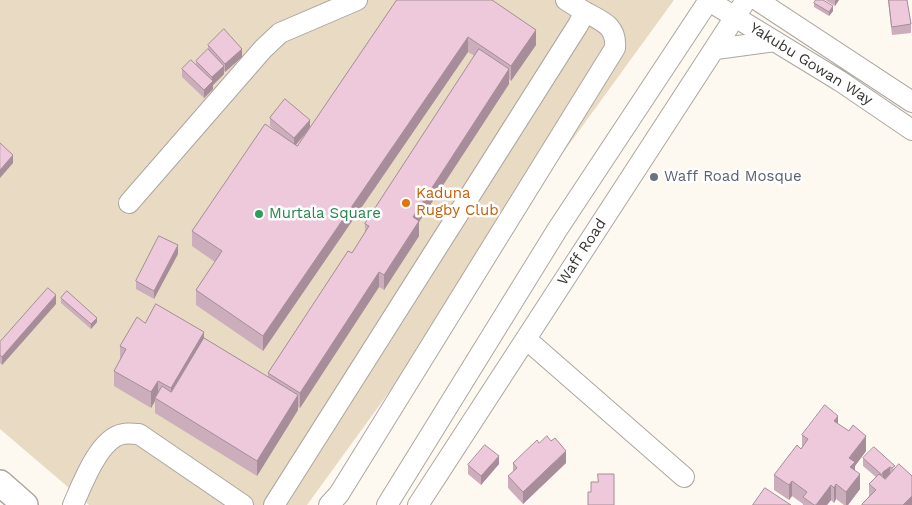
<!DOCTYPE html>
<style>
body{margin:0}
canvas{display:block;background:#fdf8f0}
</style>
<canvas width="912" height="505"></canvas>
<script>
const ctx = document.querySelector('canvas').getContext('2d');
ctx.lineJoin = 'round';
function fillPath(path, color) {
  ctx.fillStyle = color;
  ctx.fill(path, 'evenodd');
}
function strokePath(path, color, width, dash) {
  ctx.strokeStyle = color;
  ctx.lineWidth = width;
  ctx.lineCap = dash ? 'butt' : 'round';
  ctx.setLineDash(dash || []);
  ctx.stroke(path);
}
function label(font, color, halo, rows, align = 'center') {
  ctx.font = font + ' "Work Sans",sans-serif';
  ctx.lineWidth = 5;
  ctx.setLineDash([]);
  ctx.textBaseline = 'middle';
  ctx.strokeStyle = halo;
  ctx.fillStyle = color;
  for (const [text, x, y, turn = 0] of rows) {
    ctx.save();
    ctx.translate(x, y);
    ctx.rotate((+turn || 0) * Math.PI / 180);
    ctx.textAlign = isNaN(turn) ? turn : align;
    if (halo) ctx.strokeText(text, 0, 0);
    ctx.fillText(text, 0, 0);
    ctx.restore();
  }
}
fillPath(new Path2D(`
 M 0,0 L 674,0 L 307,505 L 89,505 L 0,429 Z`), '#e9dac3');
const minor = new Path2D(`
 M 757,0 L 912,102
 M 709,1 L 840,81 L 912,130
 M 716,49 L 775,41
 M 129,203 L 263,49 L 280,33 L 357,0
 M 526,339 L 684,477
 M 73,505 C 82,485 99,438 123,434 C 128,433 134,434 139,434 L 243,505
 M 274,505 L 578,25 L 585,12 L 566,0
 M 329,505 L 339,494 L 615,48 C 617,26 602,21 585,12
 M 387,505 L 557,230 L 709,0
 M 418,505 L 746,0`);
const major = new Path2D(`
 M 0,483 L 25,505`);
strokePath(minor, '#aca7a0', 22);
strokePath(major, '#aca7a0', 28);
strokePath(minor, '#fff', 20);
strokePath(major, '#fff', 25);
fillPath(new Path2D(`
 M 397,0 L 536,45 L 511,81 L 509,79 L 509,84 L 419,222 L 419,236 L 384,290 L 379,287 L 300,408 L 298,407 L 298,410 L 257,476 L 155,413 L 155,401 L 151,408 L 114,386 L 114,371 L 120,360 L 120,346 L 145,323 L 204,338 L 268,377 L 268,373 L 352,253 L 365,232 L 365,224 L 475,56 L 468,52 L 263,351 L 196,305 L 196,290 L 215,262 L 192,246 L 192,231 L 277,132 L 270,126 L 270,118 L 310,128 ZM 308,131 L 297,146 L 296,145 Z
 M 825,0 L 839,0 L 835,6 Z
 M 888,0 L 907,0 L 911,24 L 911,33 L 892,35 Z
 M 814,3 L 833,11 L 829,16 L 814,7 Z
 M 208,45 L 242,57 L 225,72 L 224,71 L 224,74 L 213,85 L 213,89 L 204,98 L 182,77 L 182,69 L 196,64 L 196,61 L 208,50 Z
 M 178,254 L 154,299 L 136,289 L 136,281 Z
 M 61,298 L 97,322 L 91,329 L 61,303 Z
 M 56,304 L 2,365 L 0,363 L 0,342 Z
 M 838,424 L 866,451 L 855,466 L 855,470 L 860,489 L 848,505 L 844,505 L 836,499 L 834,503 L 831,500 L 827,505 L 803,505 L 803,504 L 792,496 L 789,500 L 774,490 L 774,475 L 802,447 L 802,435 Z
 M 863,458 L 895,469 L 912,505 L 862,505 L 869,496 L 869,484 L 876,477 L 863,466 Z
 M 513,463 L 566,463 L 523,504 L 508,488 L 508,476 L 513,472 Z
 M 499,464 L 481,485 L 468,474 L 468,465 Z`), '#ccadbc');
fillPath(new Path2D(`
 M 835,0 L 839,0 L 835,6 Z
 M 833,6 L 833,11 L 829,16 L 829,12 Z
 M 536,30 L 536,45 L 511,81 L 511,66 Z
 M 468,37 L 468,52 L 263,351 L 263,336 Z
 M 242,49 L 242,57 L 225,72 L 225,64 Z
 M 224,66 L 224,74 L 213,85 L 213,89 L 204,98 L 204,90 L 212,81 L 212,77 Z
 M 509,69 L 509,84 L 419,222 L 419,236 L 384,290 L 384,275 L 413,217 Z
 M 310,120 L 310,128 L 294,147 L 294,138 Z
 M 13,155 L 13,163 L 0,178 L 0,170 Z
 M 178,245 L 178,254 L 154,299 L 154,291 Z
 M 379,272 L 379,287 L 300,408 L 300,393 Z
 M 56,295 L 56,304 L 2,365 L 2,357 Z
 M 97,318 L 97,322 L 91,329 L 91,324 Z
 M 204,332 L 204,347 L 171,403 L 171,388 Z
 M 158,381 L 158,396 L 155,398 L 155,401 L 151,408 L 151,392 Z
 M 298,395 L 298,410 L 257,476 L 257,461 Z
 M 838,416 L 838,431 L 834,421 Z
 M 866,436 L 866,451 L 855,466 L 855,477 L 849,473 L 849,458 Z
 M 566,451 L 566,463 L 523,504 L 523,492 Z
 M 499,456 L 499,464 L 481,485 L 481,476 Z
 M 890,467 L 890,475 L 882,484 L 883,472 Z
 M 860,474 L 860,489 L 848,505 L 846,505 L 846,492 Z
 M 792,481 L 792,496 L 789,500 L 789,485 Z
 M 836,484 L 836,499 L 834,503 L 834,488 Z
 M 831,485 L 831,500 L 827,505 L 816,505 Z
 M 912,496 L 912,505 L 903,505 Z`), '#a68d99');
const building = new Path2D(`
 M 397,0 L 492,0 L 536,30 L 511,66 L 468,37 L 263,336 L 196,290 L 222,251 L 192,231 L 265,124 L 297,146 Z
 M 816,0 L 823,0 L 833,6 L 829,12 L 814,3 Z
 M 889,0 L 907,0 L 911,24 L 892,27 Z
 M 224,29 L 242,49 L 225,64 L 208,45 Z
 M 208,49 L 224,66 L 212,77 L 196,61 Z
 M 479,49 L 509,69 L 413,217 L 419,221 L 384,275 L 379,272 L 300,393 L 268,373 L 348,251 L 352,253 L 369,226 L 365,224 Z
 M 191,60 L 213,81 L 204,90 L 182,69 Z
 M 285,99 L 310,120 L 294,138 L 270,118 Z
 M 0,143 L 13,155 L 0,170 Z
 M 159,236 L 178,245 L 154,291 L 136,281 Z
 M 48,288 L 56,295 L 2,357 L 0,355 L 0,342 Z
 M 67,291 L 97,318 L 91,324 L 61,298 Z
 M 156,304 L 204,332 L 171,388 L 158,381 L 151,392 L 114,371 L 126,349 L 120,346 L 137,317 L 145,323 Z
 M 204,338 L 298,395 L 257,461 L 155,398 L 162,386 L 171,392 Z
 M 825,405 L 838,416 L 834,421 L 849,431 L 853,425 L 866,436 L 849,458 L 855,462 L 850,467 L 860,474 L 846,492 L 836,484 L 834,488 L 831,485 L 816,505 L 814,505 L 803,497 L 807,492 L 792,481 L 789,485 L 774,475 L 797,445 L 801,449 L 808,439 L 802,435 Z
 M 547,436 L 551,441 L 555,438 L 566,451 L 523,492 L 508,476 L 517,468 L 513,463 L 537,440 L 539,443 Z
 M 485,445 L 499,456 L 481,476 L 468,465 Z
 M 874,447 L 895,466 L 892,468 L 890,467 L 883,472 L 882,475 L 863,458 Z
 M 899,464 L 912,476 L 912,496 L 903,505 L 862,505 L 862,504 L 876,490 L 869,484 L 879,474 L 885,479 Z
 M 598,474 L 614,474 L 614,505 L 588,505 L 588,492 L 591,492 L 591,482 L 598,482 Z
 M 765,488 L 791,505 L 753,505 Z`);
fillPath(building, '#edc9db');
strokePath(building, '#a68d99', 1);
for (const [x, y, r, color] of [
 [654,177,5,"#6b7280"],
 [406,203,5,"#e8710a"],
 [259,214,5,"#2e9e5b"]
]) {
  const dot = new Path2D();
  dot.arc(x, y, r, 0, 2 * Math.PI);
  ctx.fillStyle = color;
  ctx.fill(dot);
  strokePath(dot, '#fff', 2);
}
label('15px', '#393734', '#fff', [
 ["Yakubu Gowan Way",811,64,32],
 ["Waff Road",582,252,-57]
]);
label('15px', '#5b616d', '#fff', [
 ["Waff Road Mosque",664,177]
], 'left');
label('15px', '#c56008', '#fff', [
 ["Kaduna",416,194],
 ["Rugby Club",416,211]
], 'left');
label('15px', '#27864d', '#fff', [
 ["Murtala Square",269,214]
], 'left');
</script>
